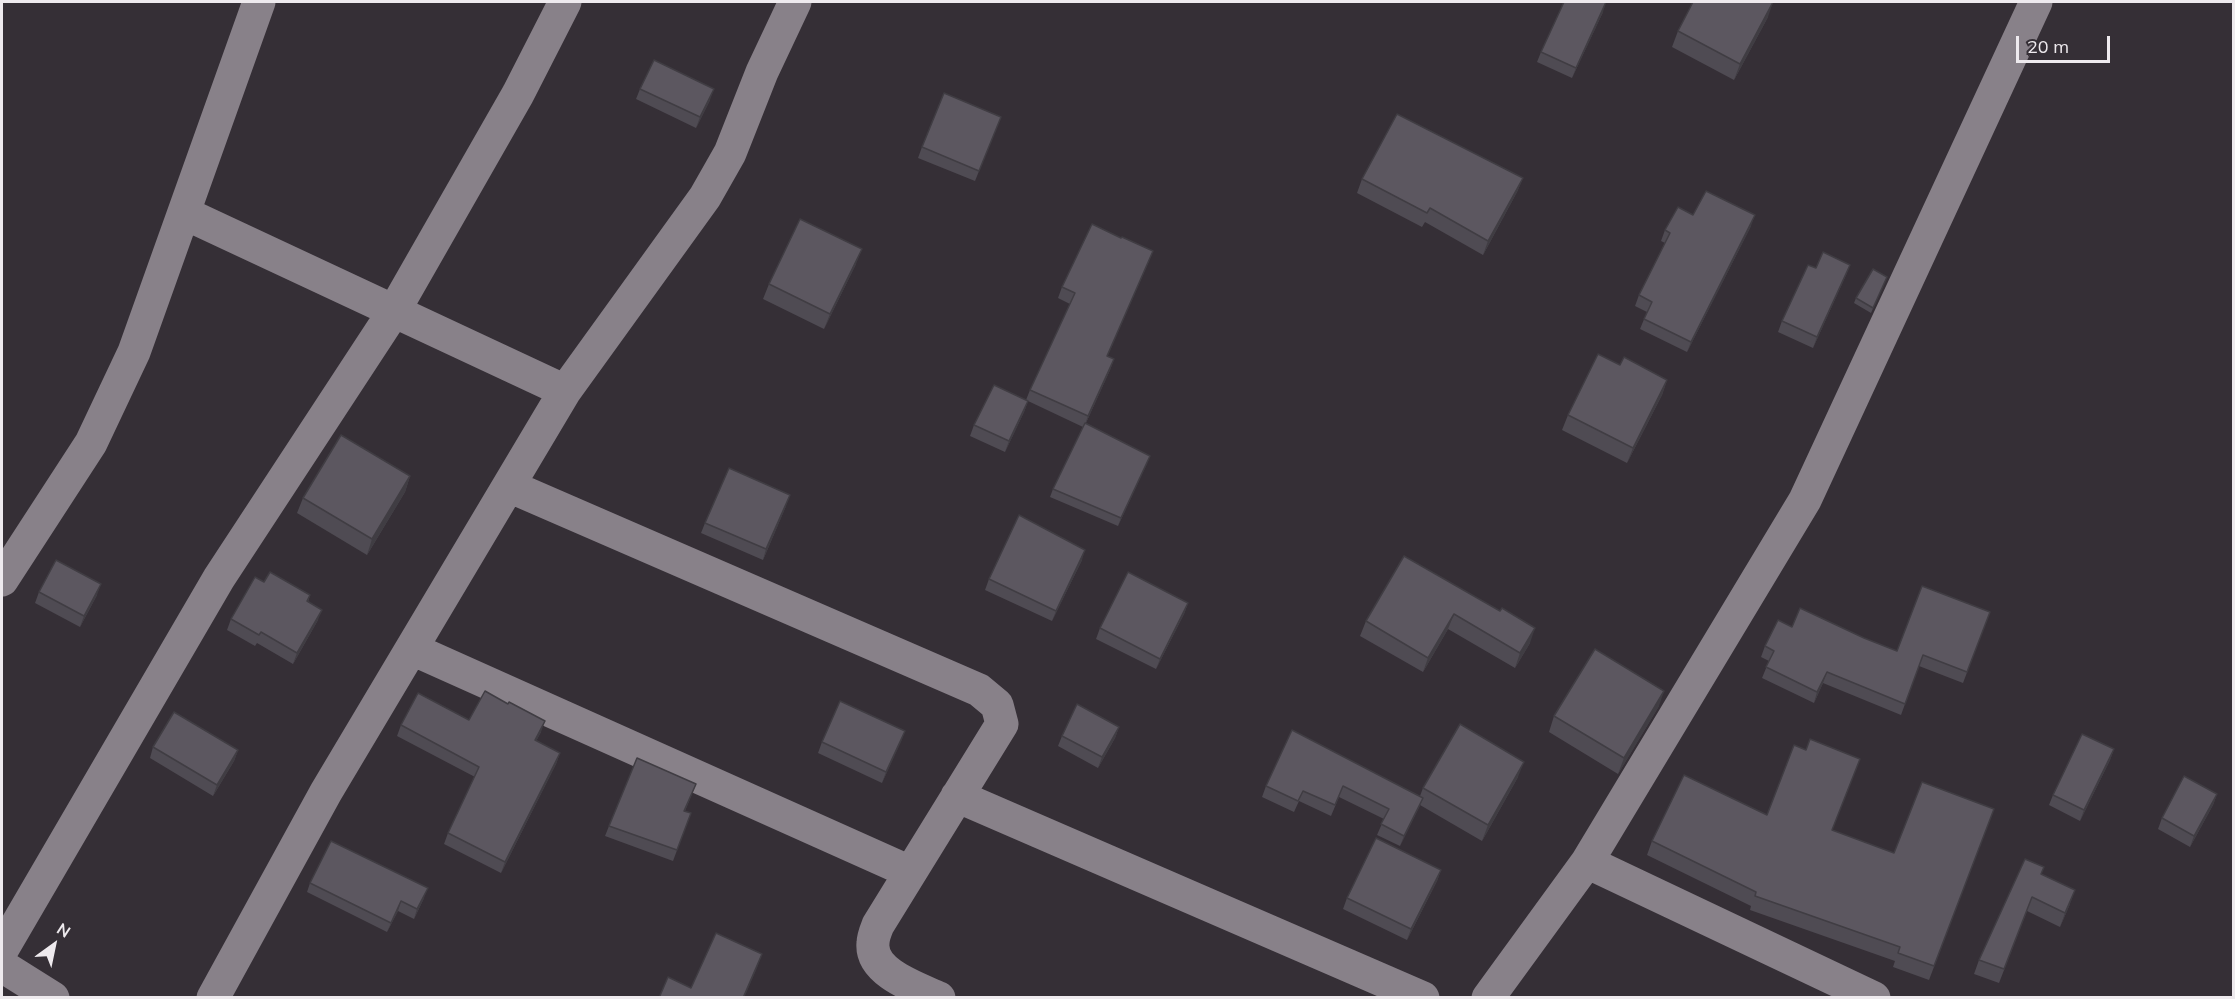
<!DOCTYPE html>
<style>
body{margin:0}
#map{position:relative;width:2235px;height:999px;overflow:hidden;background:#352f36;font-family:Mulish,sans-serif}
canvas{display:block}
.frame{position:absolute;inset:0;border:3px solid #eeeaee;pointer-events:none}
.north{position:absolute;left:24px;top:915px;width:60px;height:60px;-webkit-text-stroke:4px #352f36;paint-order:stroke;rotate:33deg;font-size:16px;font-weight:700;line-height:24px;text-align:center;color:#eeeaee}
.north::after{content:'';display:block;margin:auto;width:21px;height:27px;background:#eeeaee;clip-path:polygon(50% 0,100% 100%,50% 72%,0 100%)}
.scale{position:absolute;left:2016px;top:36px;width:94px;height:27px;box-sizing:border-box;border:3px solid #eeeaee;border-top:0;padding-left:8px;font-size:18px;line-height:21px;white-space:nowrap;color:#eeeaee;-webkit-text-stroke:4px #352f36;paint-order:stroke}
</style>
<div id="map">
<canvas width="2235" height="999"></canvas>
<div class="frame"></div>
<div class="north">N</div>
<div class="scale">20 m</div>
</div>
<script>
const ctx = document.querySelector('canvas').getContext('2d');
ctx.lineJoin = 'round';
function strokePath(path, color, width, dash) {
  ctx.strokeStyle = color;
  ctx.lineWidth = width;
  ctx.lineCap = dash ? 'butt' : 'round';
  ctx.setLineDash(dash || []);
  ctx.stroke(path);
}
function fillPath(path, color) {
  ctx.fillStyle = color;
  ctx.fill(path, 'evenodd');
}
strokePath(new Path2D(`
 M 184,213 L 565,391
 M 509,486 L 979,690 L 997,705 L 1002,724 L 878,925 C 876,930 873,937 873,943 C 870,973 918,988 939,998
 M 2,580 L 91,443 L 134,352 L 259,2
 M 412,649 L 910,872
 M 957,796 L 1423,998
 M 1587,862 L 1874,998
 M 2,950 L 219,578 L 394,311 L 518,94 L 565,2
 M 2,966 L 53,998
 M 213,998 L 326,792 L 565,391 L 705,197 L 730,153 L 762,72 L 795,2
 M 1488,998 L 1587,862 L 1805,500 L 2036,2`), '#888189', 33);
fillPath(new Path2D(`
 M 1603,12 L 1572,78 L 1537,62 L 1541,52 Z
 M 1768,17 L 1734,80 L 1672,47 L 1678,31 Z
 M 640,89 L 710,100 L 696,128 L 636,99 Z
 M 1001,117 L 975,181 L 918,158 L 922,147 Z
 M 1523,178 L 1517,192 L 1483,255 L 1425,222 L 1422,227 L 1357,193 L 1362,179 Z
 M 1693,215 L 1751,226 L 1687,352 L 1640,329 L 1647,312 L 1635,306 L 1639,295 L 1665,243 L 1661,241 L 1665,230 Z
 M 1149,261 L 1107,356 L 1114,359 L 1110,370 L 1086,423 L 1150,456 L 1118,526 L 1050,497 L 1053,489 L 1083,427 L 1028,401 L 1024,412 L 1005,452 L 970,436 L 974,425 L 1026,400 L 1030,390 L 1070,304 L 1058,298 L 1062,287 Z
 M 856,264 L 824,329 L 763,299 L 769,284 Z
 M 1850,265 L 1846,275 L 1813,348 L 1778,332 L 1782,321 L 1816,268 Z
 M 1887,277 L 1871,313 L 1854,303 L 1856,298 Z
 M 1620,365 L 1667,380 L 1662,395 L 1627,463 L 1562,430 L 1568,415 Z
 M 410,476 L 405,492 L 367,555 L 297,513 L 303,498 Z
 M 786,506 L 763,560 L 701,533 L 705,523 Z
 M 1404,556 L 1530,643 L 1515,668 L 1448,629 L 1423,672 L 1360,636 L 1366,621 Z
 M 1082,560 L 1052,621 L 985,590 L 989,579 Z
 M 264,582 L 310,595 L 308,602 L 318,620 L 293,664 L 257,643 L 255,646 L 227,630 L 231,619 Z
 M 39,592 L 97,595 L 80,627 L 35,603 Z
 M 1188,603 L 1184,614 L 1156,669 L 1096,639 L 1100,628 Z
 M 1990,612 L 1963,683 L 1919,666 L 1901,715 L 1823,683 L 1814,703 L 1762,678 L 1769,661 L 1761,657 L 1765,646 L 1792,627 L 1864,638 L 1897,651 Z
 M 1659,706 L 1618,774 L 1549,732 L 1554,716 Z
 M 469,720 L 541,732 L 536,741 L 560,753 L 556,764 L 501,873 L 444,844 L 448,833 L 475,777 L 397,736 L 401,725 Z
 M 1119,727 L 1115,738 L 1098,768 L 1058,746 L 1062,736 Z
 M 1292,730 L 1420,796 L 1423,788 L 1518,777 L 1482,841 L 1420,805 L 1400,846 L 1377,835 L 1384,819 L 1339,797 L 1331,816 L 1299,801 L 1294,812 L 1262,797 L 1266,786 Z
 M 905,731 L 882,783 L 818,753 L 822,742 Z
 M 153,747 L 238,750 L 234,761 L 213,796 L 150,758 Z
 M 2114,749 L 2110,760 L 2080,821 L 2049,805 L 2053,795 Z
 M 696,784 L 685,811 L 691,813 L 673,861 L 605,836 L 609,826 Z
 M 2217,794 L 2213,805 L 2190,847 L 2158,829 L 2162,818 Z
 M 1994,809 L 1929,980 L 1893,967 L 1895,961 L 1750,910 L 1751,906 L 1647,855 L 1652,841 L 1767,815 L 1832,830 L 1894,853 Z
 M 1441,870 L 1437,881 L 1407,940 L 1343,909 L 1347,898 Z
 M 2041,874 L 2070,904 L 2060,927 L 2027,911 L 1999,983 L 1974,974 L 1979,960 Z
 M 310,883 L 424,898 L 414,919 L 398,911 L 387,932 L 307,892 Z`), '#4f4b53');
fillPath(new Path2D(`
 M 1606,2 L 1603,12 L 1572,78 L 1576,68 Z
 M 1773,2 L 1768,17 L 1734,80 L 1740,64 Z
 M 714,89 L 710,100 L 696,128 L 700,117 Z
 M 1523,178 L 1517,192 L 1483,255 L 1488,241 Z
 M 1755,215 L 1751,226 L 1687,352 L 1691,342 Z
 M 862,249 L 856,264 L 824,329 L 830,314 Z
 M 1153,251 L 1149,261 L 1103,367 L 1107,356 Z
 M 1850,265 L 1846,275 L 1813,348 L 1817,337 Z
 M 1114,359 L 1110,370 L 1084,427 L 1088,416 Z
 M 1667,380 L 1662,395 L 1627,463 L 1633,448 Z
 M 1028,401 L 1024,412 L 1005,452 L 1009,441 Z
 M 1150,456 L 1147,464 L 1118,526 L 1121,518 Z
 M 410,476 L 405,492 L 367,555 L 372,539 Z
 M 790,495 L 786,506 L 763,560 L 766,549 Z
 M 1085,550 L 1082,560 L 1052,621 L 1056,611 Z
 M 101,584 L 97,595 L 80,627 L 84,616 Z
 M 1188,603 L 1184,614 L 1156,669 L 1160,659 Z
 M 322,610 L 318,620 L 293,664 L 297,653 Z
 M 1454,614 L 1448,629 L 1423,672 L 1428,658 Z
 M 1535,628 L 1530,643 L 1515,668 L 1520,653 Z
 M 1827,672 L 1823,683 L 1814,703 L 1817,692 Z
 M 1664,691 L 1659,706 L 1618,774 L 1624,758 Z
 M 545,721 L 541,732 L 531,751 L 535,740 Z
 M 1119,727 L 1115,738 L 1098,768 L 1102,757 Z
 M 905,731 L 901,742 L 882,783 L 886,772 Z
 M 2114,749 L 2110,760 L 2080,821 L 2084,810 Z
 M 238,750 L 234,761 L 213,796 L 217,785 Z
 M 560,753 L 556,764 L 501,873 L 505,862 Z
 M 1524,762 L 1518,777 L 1482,841 L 1488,825 Z
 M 2217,794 L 2213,805 L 2190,847 L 2194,836 Z
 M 1423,798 L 1419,808 L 1400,846 L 1404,836 Z
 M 1441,870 L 1437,881 L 1407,940 L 1411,929 Z
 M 428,888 L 424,898 L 414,919 L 417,909 Z
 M 2075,890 L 2070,904 L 2060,927 L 2065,913 Z
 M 401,901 L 398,911 L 387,932 L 391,923 Z
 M 762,954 L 757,968 L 744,998 L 743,998 Z`), '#403d43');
const building = new Path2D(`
 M 1564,2 L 1606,2 L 1576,68 L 1541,52 Z
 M 1693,2 L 1773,2 L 1740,64 L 1678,31 Z
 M 654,60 L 714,89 L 700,117 L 640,89 Z
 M 944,93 L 1001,117 L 979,171 L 922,147 Z
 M 1397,114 L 1523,178 L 1488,241 L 1430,208 L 1427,213 L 1362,179 Z
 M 1706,191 L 1755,215 L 1691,342 L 1644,319 L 1652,302 L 1639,295 L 1670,233 L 1665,230 L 1678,207 L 1693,215 Z
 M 800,219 L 862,249 L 830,314 L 769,284 Z
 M 1092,224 L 1121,238 L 1122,237 L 1153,251 L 1107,356 L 1114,359 L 1088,416 L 1030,390 L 1075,293 L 1062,287 Z
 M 1823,252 L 1850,265 L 1817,337 L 1782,321 L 1808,265 L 1816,268 Z
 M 1873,269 L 1887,277 L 1873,308 L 1856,298 Z
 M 1598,354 L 1620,365 L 1624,357 L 1667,380 L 1633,448 L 1568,415 Z
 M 994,385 L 1028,401 L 1009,441 L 974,425 Z
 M 1085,423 L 1150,456 L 1121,518 L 1053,489 Z
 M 341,435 L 410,476 L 372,539 L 303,498 Z
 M 729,468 L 790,495 L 766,549 L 705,523 Z
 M 1019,515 L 1085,550 L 1056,611 L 989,579 Z
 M 1404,556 L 1500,611 L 1502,608 L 1535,628 L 1520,653 L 1454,614 L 1428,658 L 1366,621 Z
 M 56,560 L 101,584 L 84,616 L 39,592 Z
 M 270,572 L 310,595 L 307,601 L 322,610 L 297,653 L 261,632 L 259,635 L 231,619 L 255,577 L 264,582 Z
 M 1128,572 L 1188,603 L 1160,659 L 1100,628 Z
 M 1922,586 L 1990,612 L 1967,672 L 1923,655 L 1905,704 L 1827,672 L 1817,692 L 1766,667 L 1774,651 L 1765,646 L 1778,620 L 1792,627 L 1800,608 L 1864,638 L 1897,651 Z
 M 1595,649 L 1664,691 L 1624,758 L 1554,716 Z
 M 485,691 L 508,704 L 509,702 L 545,721 L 535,740 L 560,753 L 505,862 L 448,833 L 479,767 L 401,725 L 418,693 L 469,720 Z
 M 840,701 L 905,731 L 886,772 L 822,742 Z
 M 1077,704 L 1119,727 L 1102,757 L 1062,736 Z
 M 174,712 L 238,750 L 217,785 L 153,747 Z
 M 1460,724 L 1524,762 L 1488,825 L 1423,788 Z
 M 1292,730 L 1423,798 L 1404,836 L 1381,824 L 1389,809 L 1343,786 L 1335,805 L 1303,791 L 1298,801 L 1266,786 Z
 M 2082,734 L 2114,749 L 2084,810 L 2053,795 Z
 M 1810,739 L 1860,759 L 1832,830 L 1894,853 L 1922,782 L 1994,809 L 1934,966 L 1898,953 L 1900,947 L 1755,896 L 1756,892 L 1652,841 L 1684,775 L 1767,815 L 1794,745 L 1806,750 Z
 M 637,758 L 696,784 L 684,811 L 691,813 L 677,850 L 609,826 Z
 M 2184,776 L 2217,794 L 2194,836 L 2162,818 Z
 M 1376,838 L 1441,870 L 1411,929 L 1347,898 Z
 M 331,841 L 428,888 L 417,909 L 401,901 L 391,923 L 310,883 Z
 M 2025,859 L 2044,867 L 2041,874 L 2075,890 L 2065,913 L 2032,897 L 2004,969 L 1979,960 Z
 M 716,933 L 762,954 L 743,998 L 659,998 L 668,977 L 691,988 Z`);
fillPath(building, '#5c5760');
strokePath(building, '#403d43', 1.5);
</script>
